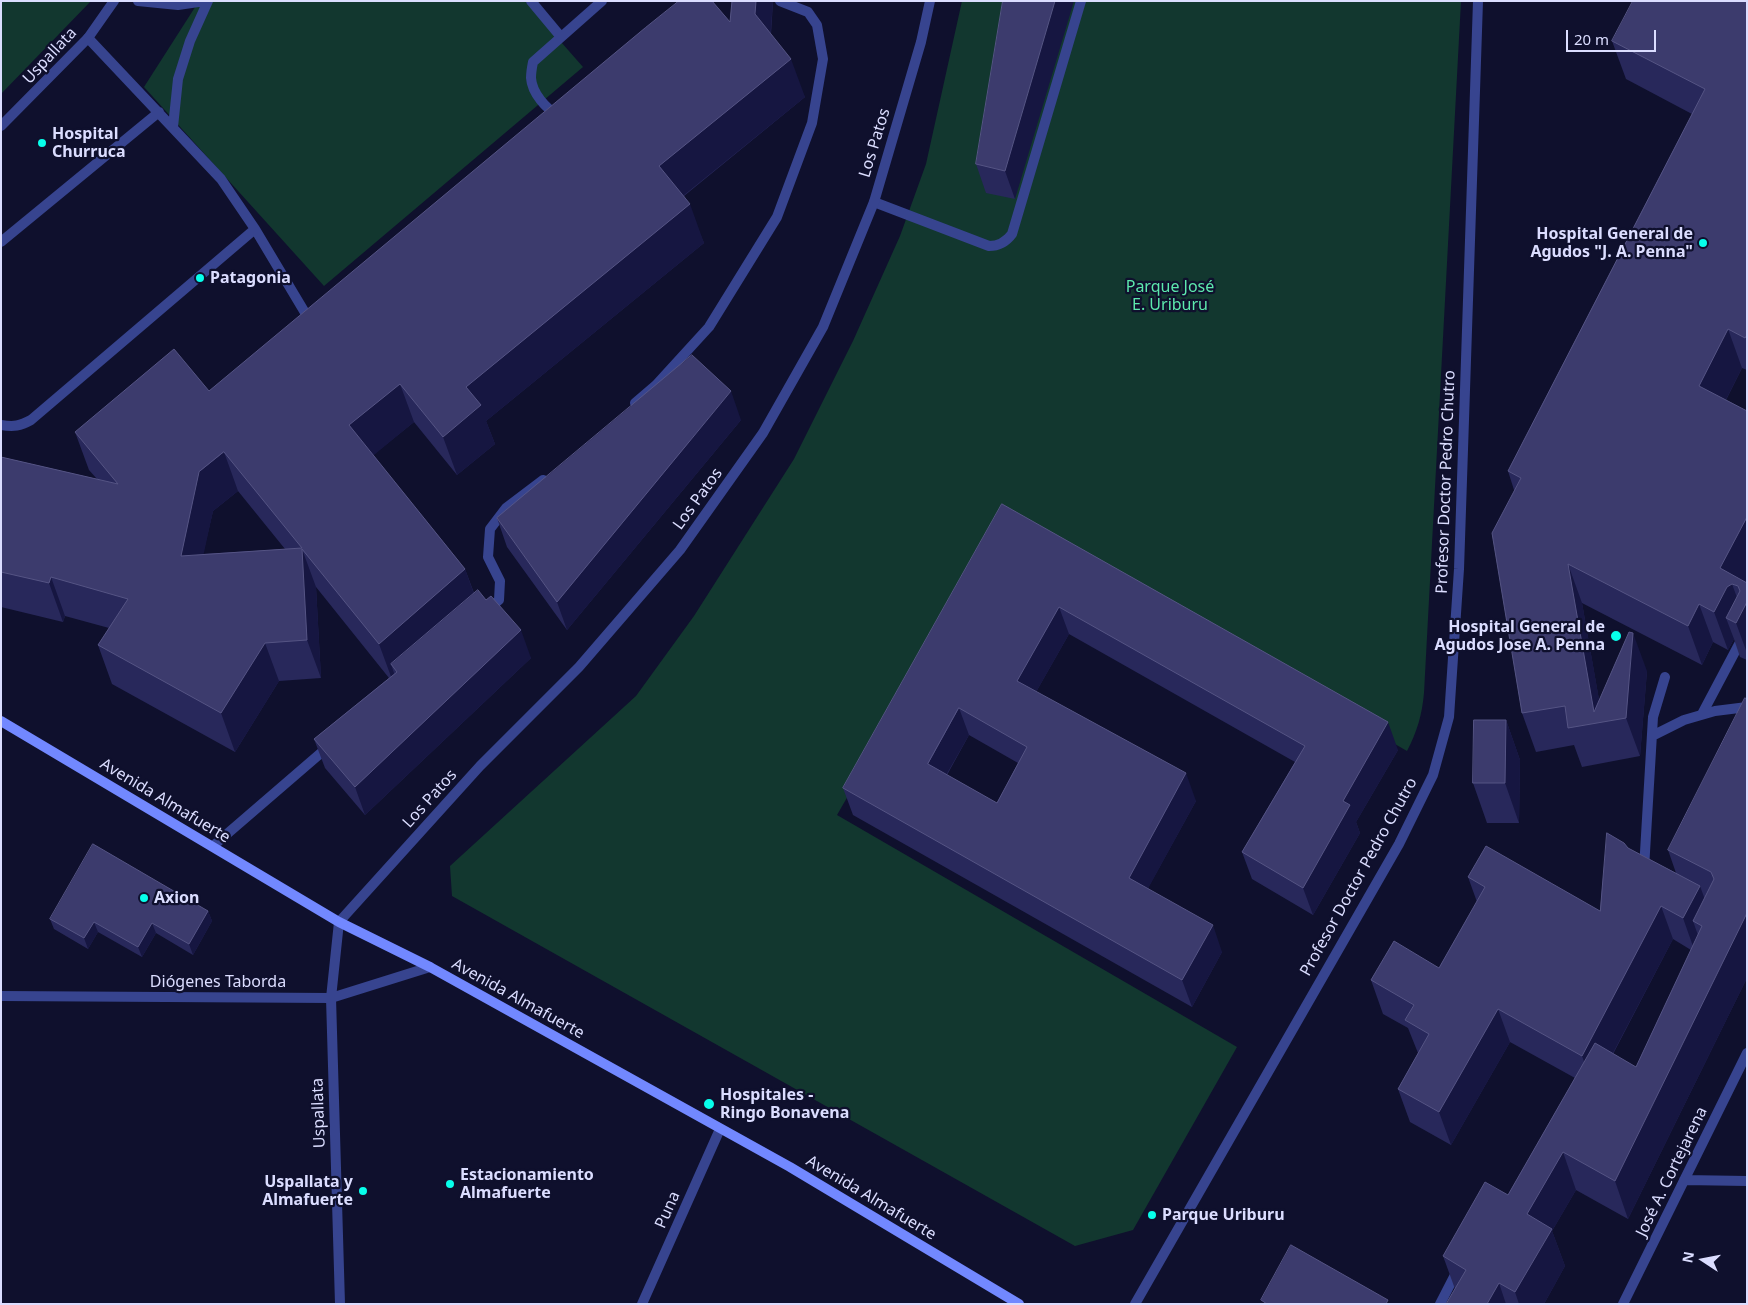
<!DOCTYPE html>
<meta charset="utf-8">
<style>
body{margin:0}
#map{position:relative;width:1748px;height:1305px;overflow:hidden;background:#0f102d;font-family:"Noto Sans",sans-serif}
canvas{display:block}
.frame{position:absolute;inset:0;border:2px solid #dbddff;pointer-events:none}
.north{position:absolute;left:1678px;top:1235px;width:50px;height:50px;-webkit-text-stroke:4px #0f102d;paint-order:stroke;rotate:281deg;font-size:14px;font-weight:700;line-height:20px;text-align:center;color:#dbddff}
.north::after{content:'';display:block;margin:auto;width:18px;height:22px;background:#dbddff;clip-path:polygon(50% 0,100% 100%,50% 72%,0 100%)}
.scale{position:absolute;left:1566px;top:30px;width:90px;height:22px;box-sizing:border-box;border:2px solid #dbddff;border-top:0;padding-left:6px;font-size:15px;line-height:18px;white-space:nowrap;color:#dbddff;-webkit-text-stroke:4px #0f102d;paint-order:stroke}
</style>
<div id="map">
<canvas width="1748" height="1305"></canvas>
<div class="frame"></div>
<div class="north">N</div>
<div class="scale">20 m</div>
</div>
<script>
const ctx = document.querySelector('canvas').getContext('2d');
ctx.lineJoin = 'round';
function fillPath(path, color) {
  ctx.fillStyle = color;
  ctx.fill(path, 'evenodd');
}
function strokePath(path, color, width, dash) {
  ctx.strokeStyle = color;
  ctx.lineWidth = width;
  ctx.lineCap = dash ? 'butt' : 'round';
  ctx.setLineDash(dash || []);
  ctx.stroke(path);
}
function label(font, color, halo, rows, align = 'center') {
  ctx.font = font + ' "Noto Sans",sans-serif';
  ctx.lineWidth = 4.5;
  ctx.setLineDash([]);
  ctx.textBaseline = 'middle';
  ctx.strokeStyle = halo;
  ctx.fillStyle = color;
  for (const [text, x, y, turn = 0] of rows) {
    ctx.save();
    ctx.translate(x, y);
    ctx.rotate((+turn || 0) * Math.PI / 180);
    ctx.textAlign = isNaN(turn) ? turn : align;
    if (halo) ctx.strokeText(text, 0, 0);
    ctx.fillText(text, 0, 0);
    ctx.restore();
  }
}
fillPath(new Path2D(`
 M 1,1 L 91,1 L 1,94 Z
 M 199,1 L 525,1 L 583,67 L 324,286 L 144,87 Z
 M 962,1 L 1461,1 L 1424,693 C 1422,715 1417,732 1407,751 L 1007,520 L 837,815 L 1237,1047 L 1133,1230 L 1075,1246 L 452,896 L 450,866 L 636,696 L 694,616 L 794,459 L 853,341 L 900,236 L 926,164 Z`), '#12372f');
strokePath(new Path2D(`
 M 138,1 L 178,5 L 205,1
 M 531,1 L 561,37
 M 559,116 C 546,109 532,93 531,78 C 531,73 532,67 533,62 L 602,1
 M 173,127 L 178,79 L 190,41 L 208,1
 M 874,202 L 989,246 C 999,246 1006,242 1012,234 L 1081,1
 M 255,229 L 307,316 L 313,321
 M 1,242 L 159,112
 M 635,403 L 656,385 L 709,327 L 777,217 L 812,123 L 823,59 L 817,25 L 808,12 L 780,1
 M 1,425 C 14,427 20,426 31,420 L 255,229 L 221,179 L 88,38
 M 486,611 L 499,600 L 500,581 L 488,557 L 490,529 L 506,508 L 543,480
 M 1702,714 L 1747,629
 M 1652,736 L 1684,720 L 1715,711 L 1747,707
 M 213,846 L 329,746
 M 1644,869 L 1653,717 L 1665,677
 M 1440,1304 L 1458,1269`), '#37448f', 10);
strokePath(new Path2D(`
 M 1,126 L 88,38 L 114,1
 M 1,996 L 331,998 L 430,967
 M 1684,1180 L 1747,1181
 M 340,1304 L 331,998 L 339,922 L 480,766 L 579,667 L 680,550 L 763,433 L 823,327 L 874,202 L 921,42 L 930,1
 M 642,1304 L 720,1129
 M 1135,1304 L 1399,844 L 1433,775 L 1449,717 L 1459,569 L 1478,1
 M 1623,1304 L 1747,1053`), '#37448f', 10);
strokePath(new Path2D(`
 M 1,721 L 339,922 L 430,967 L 790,1167 L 1019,1304`), '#7288ff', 10);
fillPath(new Path2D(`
 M 732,1 L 773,1 L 771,34 L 805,97 L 684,196 L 704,243 L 486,421 L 495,444 L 457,475 L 414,422 L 373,455 L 465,569 L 474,593 L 531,658 L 365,815 L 325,768 L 314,739 L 389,678 L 316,587 L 321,678 L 279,681 L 235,752 L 112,684 L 98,645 L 109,628 L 65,616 L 63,622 L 1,607 L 1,457 L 97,479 L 89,470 L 75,432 L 209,391 L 730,22 ZM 238,491 L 285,549 L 203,554 L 213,511 Z
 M 1003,1 L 1015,199 L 986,193 L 976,164 Z
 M 1747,1 L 1747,370 L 1742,368 L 1726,400 L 1747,411 L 1747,660 L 1740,657 L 1734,639 L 1728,650 L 1713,642 L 1702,665 L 1582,603 L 1599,700 L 1647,671 L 1640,756 L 1582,767 L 1574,745 L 1536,752 L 1522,713 L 1514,490 L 1508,471 L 1692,114 L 1626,79 L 1612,41 Z
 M 741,420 L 567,630 L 507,547 L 497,518 Z
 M 1002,504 L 1398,750 L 1356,822 L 1360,833 L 1313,915 L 1252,879 L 1242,852 L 1295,762 L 1069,634 L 1036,692 L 1196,801 L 1148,888 L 1222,952 L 1192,1007 L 853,815 L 843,788 ZM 969,735 L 1018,763 L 997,803 L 947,775 Z
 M 1745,698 L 1747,978 L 1628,1219 L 1576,1190 L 1552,1231 L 1565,1266 L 1544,1304 L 1446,1304 L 1455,1289 L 1443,1256 L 1508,1195 L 1575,1078 L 1510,1042 L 1451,1145 L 1410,1122 L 1398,1089 L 1418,1053 L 1408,1028 L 1383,1014 L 1371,980 L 1439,968 L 1477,902 L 1468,877 L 1600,911 L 1628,848 L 1676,873 L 1668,850 ZM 1673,939 L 1691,950 L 1636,1067 L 1613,1054 Z
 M 1506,720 L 1520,760 L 1519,823 L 1487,823 L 1473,783 Z
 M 208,911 L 212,921 L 193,955 L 156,933 L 142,957 L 98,932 L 88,949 L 54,929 L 50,919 Z`), '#28285b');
fillPath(new Path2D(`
 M 756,1 L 773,1 L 769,53 L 755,14 Z
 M 1055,1 L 1074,1 L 1015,199 L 1005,171 Z
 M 791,59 L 805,97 L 673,204 L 659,166 Z
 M 690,204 L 704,243 L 486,421 L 495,444 L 457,475 L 443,437 L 466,387 Z
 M 1728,329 L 1742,368 L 1713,425 L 1699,386 Z
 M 400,384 L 414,422 L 363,464 L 349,425 Z
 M 731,391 L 741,420 L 567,630 L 557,602 Z
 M 224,452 L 238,491 L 213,511 L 195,594 L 181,556 L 199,472 Z
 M 1747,517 L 1747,582 L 1741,593 L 1738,586 L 1732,584 L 1742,611 L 1747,602 L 1747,653 L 1736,623 L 1726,618 L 1734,639 L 1728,650 L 1714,612 L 1720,568 Z
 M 302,549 L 316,587 L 321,678 L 307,640 Z
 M 1568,564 L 1582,603 L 1603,722 L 1594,712 Z
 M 465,569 L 479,608 L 391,664 L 396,679 L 393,682 L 379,644 Z
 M 51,577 L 65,616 L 63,622 L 49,583 Z
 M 1699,604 L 1713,642 L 1702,665 L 1688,626 Z
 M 1059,607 L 1069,634 L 1027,708 L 1017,681 Z
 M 521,630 L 531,658 L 365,815 L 355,787 Z
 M 1633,633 L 1647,671 L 1640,756 L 1626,718 Z
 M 265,643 L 279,681 L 235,752 L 221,713 Z
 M 959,708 L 969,735 L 937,791 L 928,764 Z
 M 1506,720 L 1520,760 L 1519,823 L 1505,783 Z
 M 1388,722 L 1398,750 L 1356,822 L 1360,833 L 1313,915 L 1303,888 L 1343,801 Z
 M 1186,773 L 1196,801 L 1139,905 L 1129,878 Z
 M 1700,886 L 1712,919 L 1693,921 L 1700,941 L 1695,952 L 1683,918 Z
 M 1661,906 L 1673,939 L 1594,1089 L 1582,1056 Z
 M 208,911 L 212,921 L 193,955 L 189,944 Z
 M 1747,913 L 1747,978 L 1628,1219 L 1615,1181 Z
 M 94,922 L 98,932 L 88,949 L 84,938 Z
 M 152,923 L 156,933 L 142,957 L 138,947 Z
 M 1213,925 L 1222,952 L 1192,1007 L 1182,980 Z
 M 1498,1009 L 1510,1042 L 1451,1145 L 1439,1112 Z
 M 1563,1152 L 1576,1190 L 1552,1231 L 1565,1266 L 1544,1304 L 1519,1304 L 1515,1292 L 1527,1214 Z
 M 1499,1283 L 1506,1304 L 1487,1304 Z`), '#161641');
const building = new Path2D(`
 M 679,1 L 712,1 L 730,22 L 732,1 L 756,1 L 755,14 L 791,59 L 659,166 L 690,204 L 466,387 L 481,405 L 443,437 L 400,384 L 349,425 L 465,569 L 379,644 L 302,549 L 307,640 L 265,643 L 221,713 L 98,645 L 128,599 L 51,577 L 49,583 L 1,572 L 1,457 L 118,484 L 75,432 L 174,349 L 209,391 L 645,28 ZM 224,452 L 302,548 L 181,556 L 199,472 Z
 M 1003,1 L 1055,1 L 1005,171 L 976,164 Z
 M 1633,1 L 1747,1 L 1747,335 L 1745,338 L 1728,329 L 1699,386 L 1747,411 L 1747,517 L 1720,568 L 1747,583 L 1747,602 L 1736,623 L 1726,618 L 1740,591 L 1738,586 L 1732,584 L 1727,587 L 1714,612 L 1699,604 L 1688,626 L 1568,564 L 1594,712 L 1629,632 L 1633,633 L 1626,718 L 1568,728 L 1565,706 L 1522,713 L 1492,533 L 1521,478 L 1508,471 L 1705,89 L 1612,41 Z
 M 692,355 L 731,391 L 557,602 L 497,518 Z
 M 1002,504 L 1388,722 L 1343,801 L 1350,805 L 1303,888 L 1242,852 L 1305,746 L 1059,607 L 1017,681 L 1186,773 L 1129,878 L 1213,925 L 1182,980 L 843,788 ZM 959,708 L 1027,747 L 997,803 L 928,764 Z
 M 478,590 L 486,600 L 491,596 L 521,630 L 355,787 L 314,739 L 397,672 L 391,664 Z
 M 1745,698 L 1747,699 L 1747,913 L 1615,1181 L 1563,1152 L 1527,1214 L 1552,1229 L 1515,1292 L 1499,1283 L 1487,1304 L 1446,1304 L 1466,1270 L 1443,1256 L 1485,1182 L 1508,1195 L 1595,1043 L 1636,1067 L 1702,926 L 1693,921 L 1714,879 L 1711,872 L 1668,850 Z
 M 1474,720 L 1506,720 L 1505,783 L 1473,783 Z
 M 1607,833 L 1624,843 L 1628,848 L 1700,886 L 1683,918 L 1661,906 L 1582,1056 L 1498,1009 L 1439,1112 L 1398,1089 L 1429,1034 L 1405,1020 L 1414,1005 L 1371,980 L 1394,941 L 1439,968 L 1485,887 L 1468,877 L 1486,846 L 1600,911 Z
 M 93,844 L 208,911 L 189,944 L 152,923 L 138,947 L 94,922 L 84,938 L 50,919 Z
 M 1291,1245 L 1388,1300 L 1386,1304 L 1267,1304 L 1261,1300 Z`);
fillPath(building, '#3c3b6d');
strokePath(building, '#555484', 1);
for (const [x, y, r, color] of [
 [42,143,5,"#07ffeb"],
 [1703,243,5,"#07ffeb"],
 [200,278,5,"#07ffeb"],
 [1616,636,6,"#07ffeb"],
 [144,898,5,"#07ffeb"],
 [709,1104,6,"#07ffeb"],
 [450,1184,5,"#07ffeb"],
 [363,1191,5,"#07ffeb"],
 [1152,1215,5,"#07ffeb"]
]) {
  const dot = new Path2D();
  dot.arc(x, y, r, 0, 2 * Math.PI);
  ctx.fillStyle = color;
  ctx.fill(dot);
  strokePath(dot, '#0f102d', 2);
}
label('16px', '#dbddff', '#0f102d', [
 ["Uspallata",50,56,-47],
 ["Los Patos",875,143,-73],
 ["Profesor Doctor Pedro Chutro",1446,482,-88],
 ["Los Patos",698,499,-54],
 ["Los Patos",430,799,-48],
 ["Avenida Almafuerte",165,801,31],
 ["Profesor Doctor Pedro Chutro",1359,877,-61],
 ["Diógenes Taborda",218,982],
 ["Avenida Almafuerte",518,999,29],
 ["Uspallata",319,1113,-92],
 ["José A. Cortejarena",1672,1172,-64],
 ["Avenida Almafuerte",871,1198,31],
 ["Puna",668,1210,-66]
]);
label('bold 16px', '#dbddff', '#0f102d', [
 ["Hospital",52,134],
 ["Churruca",52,152],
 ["Hospital General de",1693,234,"right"],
 ["Agudos \"J. A. Penna\"",1693,252,"right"],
 ["Patagonia",210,278],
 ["Hospital General de",1605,627,"right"],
 ["Agudos Jose A. Penna",1605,645,"right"],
 ["Axion",154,898],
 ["Hospitales -",720,1095],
 ["Ringo Bonavena",720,1113],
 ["Estacionamiento",460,1175],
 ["Almafuerte",460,1193],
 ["Uspallata y",353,1182,"right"],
 ["Almafuerte",353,1200,"right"],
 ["Parque Uriburu",1162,1215]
], 'left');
label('16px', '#5de9ad', '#0f102d', [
 ["Parque José",1170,287],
 ["E. Uriburu",1170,305]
]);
</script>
